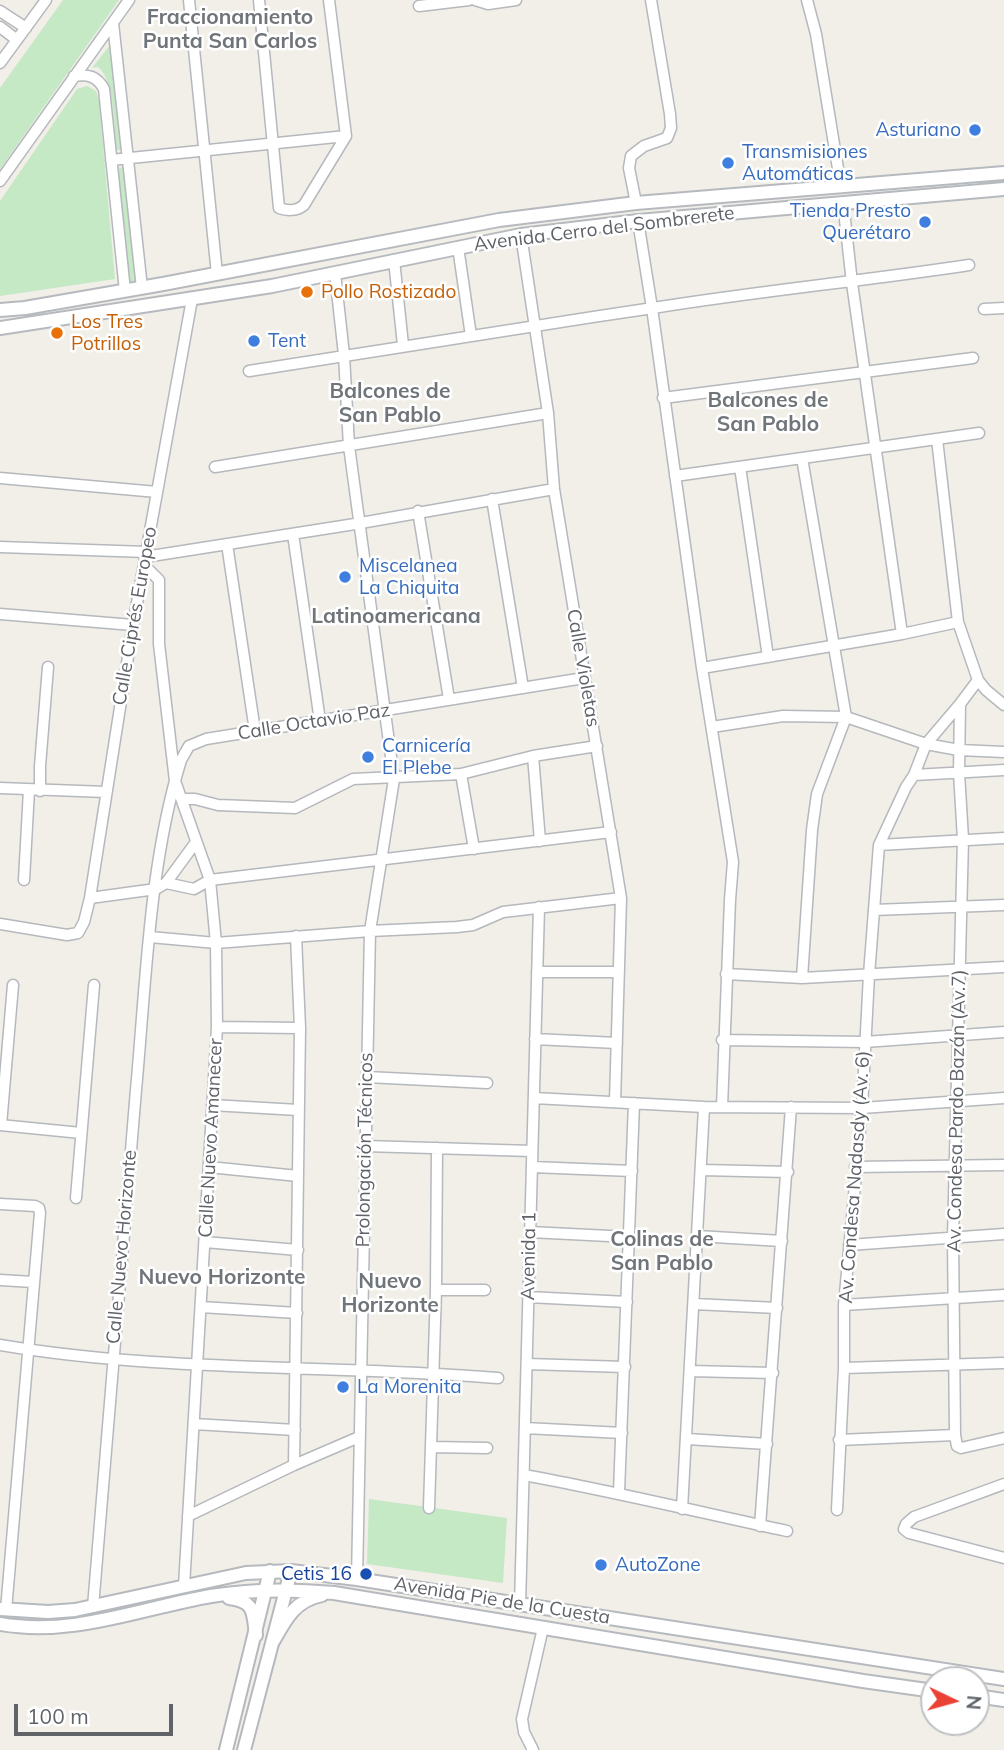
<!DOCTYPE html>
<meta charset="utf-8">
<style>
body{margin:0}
#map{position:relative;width:1004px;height:1750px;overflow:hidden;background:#f1efe8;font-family:Mulish,sans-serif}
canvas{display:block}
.north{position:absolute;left:920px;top:1666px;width:70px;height:70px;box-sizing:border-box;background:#fff;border:2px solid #bfc1c3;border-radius:50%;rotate:95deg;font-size:19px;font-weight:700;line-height:28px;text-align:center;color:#5f6368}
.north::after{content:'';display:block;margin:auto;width:24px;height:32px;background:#ea4335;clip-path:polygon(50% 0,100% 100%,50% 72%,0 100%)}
.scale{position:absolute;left:14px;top:1704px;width:159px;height:32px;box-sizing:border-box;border:4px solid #5f6368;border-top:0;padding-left:9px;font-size:21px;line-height:24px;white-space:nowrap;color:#5f6368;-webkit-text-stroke:5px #fff;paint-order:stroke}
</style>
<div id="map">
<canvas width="1004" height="1750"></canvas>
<div class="north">N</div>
<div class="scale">100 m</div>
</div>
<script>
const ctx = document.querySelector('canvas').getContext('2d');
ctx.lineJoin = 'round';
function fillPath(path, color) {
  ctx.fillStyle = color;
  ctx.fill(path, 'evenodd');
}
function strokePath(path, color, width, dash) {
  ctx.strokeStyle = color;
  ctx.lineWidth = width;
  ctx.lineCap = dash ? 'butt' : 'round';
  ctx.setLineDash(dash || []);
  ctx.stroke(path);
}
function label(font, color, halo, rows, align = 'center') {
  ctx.font = font + ' Mulish,sans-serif';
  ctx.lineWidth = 5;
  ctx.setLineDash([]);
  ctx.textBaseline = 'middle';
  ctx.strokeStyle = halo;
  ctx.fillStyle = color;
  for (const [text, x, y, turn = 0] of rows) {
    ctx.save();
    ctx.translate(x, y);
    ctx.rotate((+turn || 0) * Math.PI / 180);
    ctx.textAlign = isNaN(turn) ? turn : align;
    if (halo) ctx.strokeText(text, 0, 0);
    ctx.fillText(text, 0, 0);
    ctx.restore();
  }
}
fillPath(new Path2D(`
 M 63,0 L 119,0 L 0,169 L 0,88 Z
 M 110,45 L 123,150 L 116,150 C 114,130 115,80 98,67 L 92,68 Z
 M 87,86 L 96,91 L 99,101 L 115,279 L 0,296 L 0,201 L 77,89 Z
 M 124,167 L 136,281 L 130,282 L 118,168 Z
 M 369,1499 L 507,1518 L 503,1583 L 367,1564 Z`), '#c5e8c5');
const minor = new Path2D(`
 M 189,0 L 217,274
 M 259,0 L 279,208 C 287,211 297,211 304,205 L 346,136
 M 329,0 L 346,136
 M 475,0 L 488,4 L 516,0
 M 807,0 L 816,34 L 841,187
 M 419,6 L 469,0
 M 0,11 L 26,28
 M 113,23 L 142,288
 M 0,27 L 17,40
 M 0,63 L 46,0
 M 74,76 C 88,74 97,76 104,89 L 125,291
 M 111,160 L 346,136
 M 0,181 L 129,0
 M 843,202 L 852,283 L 902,634
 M 636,203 L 629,168 L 631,156 L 644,146 L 667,138 L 671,128 L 670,114 L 651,0
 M 638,221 L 652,308 L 702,668 L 733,862 L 730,900 L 722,1107
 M 521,235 L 548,413 L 554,489 L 621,898 L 615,1102
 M 458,247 L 471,336
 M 394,260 L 403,345
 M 335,273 L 344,355 L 349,446 L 394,779 L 370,931 L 357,1579
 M 984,309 L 1004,308
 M 249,371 C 383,349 518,328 653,308 C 758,291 864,281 969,265
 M 663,398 L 973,358
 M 937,439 L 958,622 L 978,680 L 986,690 L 1004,705
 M 802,458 L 846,717 L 817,794 L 812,830 L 802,978
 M 215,467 L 548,413
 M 740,467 L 768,657
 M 675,476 L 979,433
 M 0,478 L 157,492
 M 492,499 L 523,688
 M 418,511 L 449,699
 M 293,534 L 320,721
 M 227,544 L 255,731
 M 0,547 L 147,552
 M 145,557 L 355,524 L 554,489
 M 144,565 L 159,580 L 159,644 L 175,781 L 210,880 L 216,943 L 217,1027 L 184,1586
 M 0,614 L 133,625
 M 702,668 L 902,634 L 958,622
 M 960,704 L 959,773 L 963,839 L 953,1238 L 955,1435 L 957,1446 L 961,1448 L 1004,1438
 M 712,727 L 783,716 L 846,717 L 926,744 L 959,750 L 1004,752
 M 533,756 L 540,841
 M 461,774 L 474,849
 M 914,775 L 1004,770
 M 0,788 L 106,792
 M 40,791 L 40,766 L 48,667
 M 182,799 L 195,799 L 218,805 L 295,808 L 353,779 L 461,774 L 533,756 L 597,746
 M 879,845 L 1004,838
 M 24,880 L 29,790
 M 166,883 L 196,842
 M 90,898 L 156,889 L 166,883 L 194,889 L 210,880 L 611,832
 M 874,910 L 1004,905
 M 0,924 L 67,935 L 78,933 L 84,922 L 90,898 L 133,625 L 192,299
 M 150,937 L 216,943 L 370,931 L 457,927 L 473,925 L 503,912 L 621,898
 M 537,972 L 619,972
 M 726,974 L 802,978 L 1004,967
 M 217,1027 L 300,1028
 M 535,1039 L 617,1043
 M 722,1040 L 865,1042 L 1004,1032
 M 367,1077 L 487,1083
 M 534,1098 L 704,1107 L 862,1108 L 1004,1098
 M 212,1105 L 298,1110
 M 0,1125 L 81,1133
 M 1,1125 L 13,985
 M 365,1146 L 532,1151
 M 209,1167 L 298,1176
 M 532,1167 L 632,1171
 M 855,1167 L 1004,1165
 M 701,1170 L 788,1172
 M 76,1198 L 94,985
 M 0,1204 L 35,1206 L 39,1208 L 40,1213 L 6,1610
 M 530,1232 L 629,1237
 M 697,1236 L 782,1241
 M 205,1242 L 298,1250
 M 849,1245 L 1004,1234
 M 0,1280 L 33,1282
 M 436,1290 L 485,1290
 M 528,1297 L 627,1302
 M 694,1304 L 777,1308
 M 844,1305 L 1004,1295
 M 201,1307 L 297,1313
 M 0,1345 C 164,1373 332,1364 498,1378
 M 527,1364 L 625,1367
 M 844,1368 L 1004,1363
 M 690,1371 L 773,1373
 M 194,1424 L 295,1430
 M 525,1428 L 622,1433
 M 687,1439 L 767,1444
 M 839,1440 L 955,1435
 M 431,1447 L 487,1448
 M 294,1465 L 300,1028 L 296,936
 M 524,1475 C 612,1491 699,1512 787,1531
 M 1004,1484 L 914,1517 L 906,1524 L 904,1529 L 909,1533 L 1004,1558
 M 619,1492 L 634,1103
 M 429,1508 L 436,1290 L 437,1148
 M 682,1509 L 704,1107
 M 837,1510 L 844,1368 L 844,1305 L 862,1108 L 869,975 L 879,845 L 906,787 L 914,775 L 926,744 L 960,704 L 978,680
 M 188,1516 L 294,1465 L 359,1437
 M 760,1526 L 791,1107
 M 520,1605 L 539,907
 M 93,1607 C 106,1434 121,1262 136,1090 C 146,982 149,864 181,760 L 189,746 L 206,739 L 584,678
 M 533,1750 L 524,1732 L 522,1719 L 543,1628`);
const tertiary = new Path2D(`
 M 226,1750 L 270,1571
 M 244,1750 L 291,1571`);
const secondary = new Path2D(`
 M 0,310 L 25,308 L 163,284 L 499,220 L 636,203 L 1004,173
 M 0,328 L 272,286 L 521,235 L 638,221 L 1004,189
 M 229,1598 C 255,1601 253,1612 256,1635
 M 0,1609 L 48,1612 L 75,1610 L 246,1573 L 291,1571 L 357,1579 L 1004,1679
 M 0,1624 C 73,1637 141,1608 211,1596 C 253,1589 292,1589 334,1593 L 863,1681 L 934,1691
 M 274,1640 C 286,1618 296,1600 322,1595
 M 976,1696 L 1004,1700`);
strokePath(minor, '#b5b8bc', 13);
strokePath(tertiary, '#b5b8bc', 16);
strokePath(secondary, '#b6babf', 16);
strokePath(minor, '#fff', 10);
strokePath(tertiary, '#fff', 12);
strokePath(secondary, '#fff', 12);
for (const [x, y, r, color] of [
 [975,130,7,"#3f7fe0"],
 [728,163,7,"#3f7fe0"],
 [925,222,7,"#3f7fe0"],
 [307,292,7,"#e8710a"],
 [57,333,7,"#e8710a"],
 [254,341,7,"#3f7fe0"],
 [345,577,7,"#3f7fe0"],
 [368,757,7,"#3f7fe0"],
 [343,1387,7,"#3f7fe0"],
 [601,1565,7,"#3f7fe0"],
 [366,1574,7,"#1a4fb4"]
]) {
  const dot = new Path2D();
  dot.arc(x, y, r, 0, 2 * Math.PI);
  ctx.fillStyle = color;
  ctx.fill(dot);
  strokePath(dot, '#fff', 2.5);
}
label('19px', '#366cbe', '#fff', [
 ["Asturiano",961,130,"right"],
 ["Transmisiones",742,152],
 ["Automáticas",742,174],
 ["Tienda Presto",911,211,"right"],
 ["Querétaro",911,233,"right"],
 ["Tent",268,341],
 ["Miscelanea",359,566],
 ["La Chiquita",359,588],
 ["Carnicería",382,746],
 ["El Plebe",382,768],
 ["La Morenita",357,1387],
 ["AutoZone",615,1565]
], 'left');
label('19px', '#5f6368', '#fff', [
 ["Avenida Cerro del Sombrerete",604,229,-7],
 ["Calle Ciprés Europeo",135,616,-80],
 ["Calle Violetas",583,668,80],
 ["Calle Octavio Paz",314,722,-9],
 ["Av. Condesa Pardo Bazán (Av.7)",957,1111,-89],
 ["Calle Nuevo Amanecer",211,1138,-87],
 ["Prolongación Técnicos",365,1150,-89],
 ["Av. Condesa Nadasdy (Av. 6)",855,1177,-86],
 ["Calle Nuevo Horizonte",122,1247,-85],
 ["Avenida 1",529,1256,-89],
 ["Avenida Pie de la Cuesta",502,1601,9]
]);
label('19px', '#c56008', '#fff', [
 ["Pollo Rostizado",321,292],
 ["Los Tres",71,322],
 ["Potrillos",71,344]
], 'left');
label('19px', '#164399', '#fff', [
 ["Cetis 16",352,1574]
], 'right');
label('bold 21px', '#70757a', '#fff', [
 ["Fraccionamiento",230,18],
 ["Punta San Carlos",230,42],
 ["Balcones de",390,392],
 ["San Pablo",390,416],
 ["Balcones de",768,401],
 ["San Pablo",768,425],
 ["Latinoamericana",396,617],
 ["Colinas de",662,1240],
 ["San Pablo",662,1264],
 ["Nuevo Horizonte",222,1278],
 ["Nuevo",390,1282],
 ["Horizonte",390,1306]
]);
</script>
